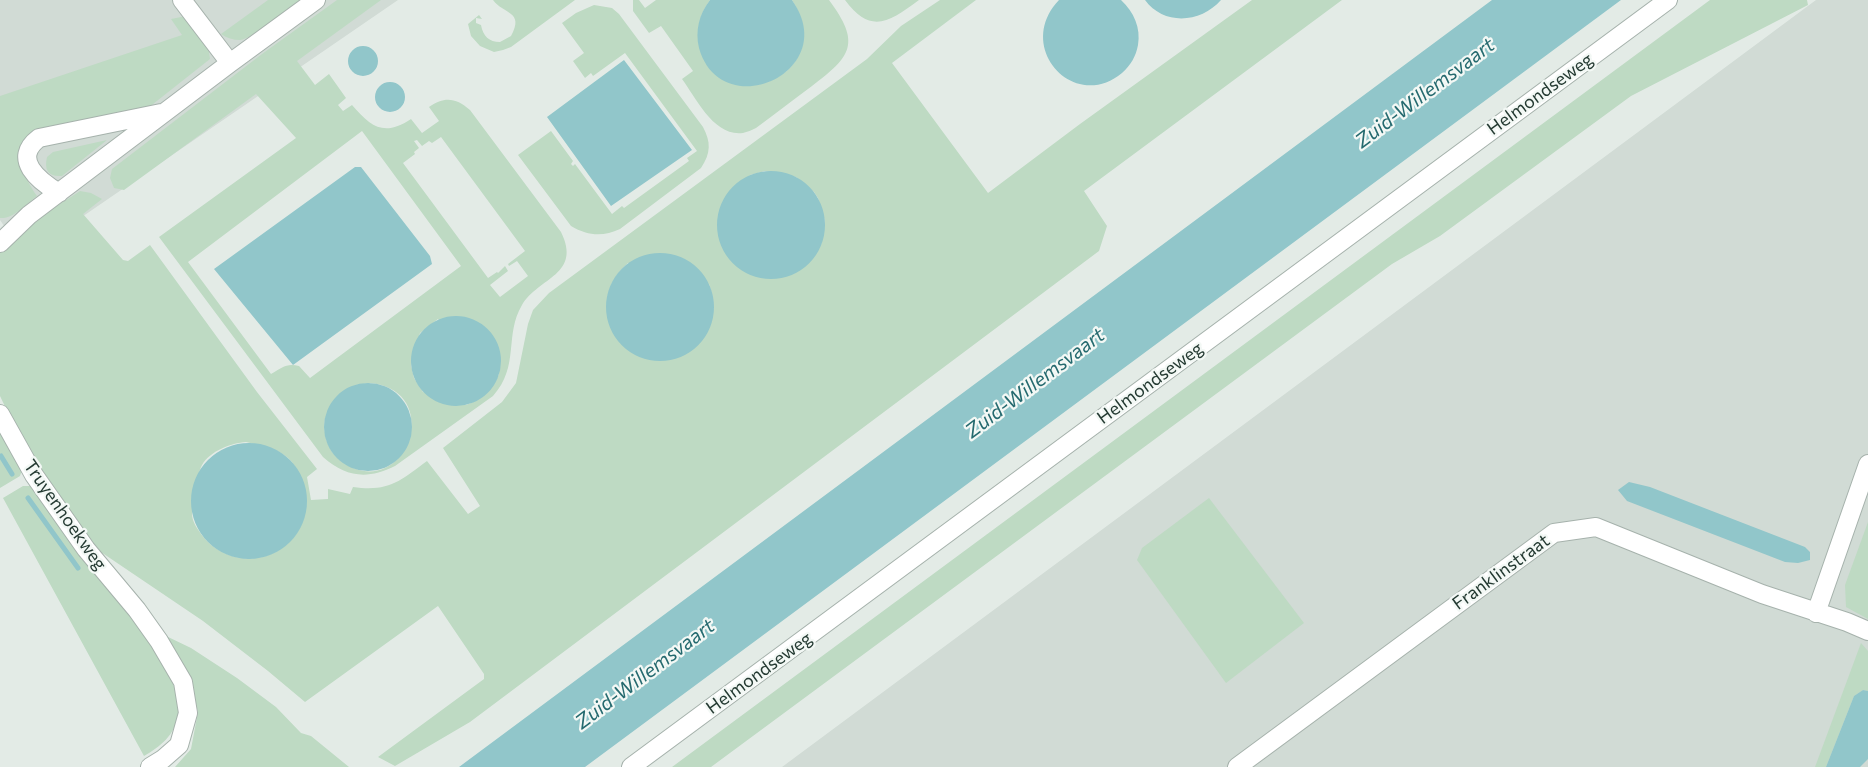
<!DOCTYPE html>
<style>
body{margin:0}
canvas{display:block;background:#e3ebe6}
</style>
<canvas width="1868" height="767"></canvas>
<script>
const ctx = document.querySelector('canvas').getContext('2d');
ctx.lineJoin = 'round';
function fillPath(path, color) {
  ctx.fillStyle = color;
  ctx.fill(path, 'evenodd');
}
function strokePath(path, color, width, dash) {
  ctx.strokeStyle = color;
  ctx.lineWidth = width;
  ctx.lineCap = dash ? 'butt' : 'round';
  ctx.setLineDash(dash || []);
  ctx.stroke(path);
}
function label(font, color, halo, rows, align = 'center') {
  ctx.font = font + ' Commissioner,sans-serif';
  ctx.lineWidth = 4.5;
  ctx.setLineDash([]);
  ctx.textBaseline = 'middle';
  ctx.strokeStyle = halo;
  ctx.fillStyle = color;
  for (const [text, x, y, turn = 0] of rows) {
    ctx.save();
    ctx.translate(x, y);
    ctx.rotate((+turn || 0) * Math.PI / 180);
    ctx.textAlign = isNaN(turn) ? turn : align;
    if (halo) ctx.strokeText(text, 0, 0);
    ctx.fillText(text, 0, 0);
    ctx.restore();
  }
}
fillPath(new Path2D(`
 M 0,0 L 398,0 L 25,256 L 0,220 Z
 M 1816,0 L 1868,0 L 1868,767 L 782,767 Z`), '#d1dbd5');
fillPath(new Path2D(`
 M 268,0 L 300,0 C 287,9 253,39 240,40 C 233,40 227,38 221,34 Z
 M 337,0 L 381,0 L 297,61 L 315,85 L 329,74 L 346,98 L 338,105 L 343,111 L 352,105 C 371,127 384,137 411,119 L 422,133 L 439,121 L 429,107 C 445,96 456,98 470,110 L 561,232 C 582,275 539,277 522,305 C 504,335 520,366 493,396 L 395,466 C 367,480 346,477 323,457 L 159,237 L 296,138 L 256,94 L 124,190 L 114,188 L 110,178 L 112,169 L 262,54 ZM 362,131 L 461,266 L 310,378 L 299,366 C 286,363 282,368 271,374 L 188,262 ZM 441,137 L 525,251 L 508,264 L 509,266 L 517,261 L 528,276 L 500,297 L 490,285 L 508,271 L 505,266 L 498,273 L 497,272 L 488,278 L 403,163 L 415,154 L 414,152 L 419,148 L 414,141 L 417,140 L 422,146 L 429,141 L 432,143 ZM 438,319 L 499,374 C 493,389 481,400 466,405 L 423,392 L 414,378 L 411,365 L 420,333 ZM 370,383 C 449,391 402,508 340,460 C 327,450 323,434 325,418 L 356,385 Z
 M 493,0 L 575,0 L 511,47 L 503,50 L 494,52 L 480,46 L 471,36 L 468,24 L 479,15 L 482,19 L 476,18 L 476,23 L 481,25 C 483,36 489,42 500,42 L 511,36 C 525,11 503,14 493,0 Z
 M 633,0 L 639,0 L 645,8 L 656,0 L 710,0 C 700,14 697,26 700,43 C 713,123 842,79 792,0 L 829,0 C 861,43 852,56 812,86 C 793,100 775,114 756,128 C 752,130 747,132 743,133 C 714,137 696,98 682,79 L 693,71 L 661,26 L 649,33 L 633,11 Z
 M 845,0 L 919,0 C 889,22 871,35 845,0 Z
 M 940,0 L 976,0 L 892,63 L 988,193 L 1080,124 L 1252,0 L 1342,0 L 1084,191 L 1107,226 L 1099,251 L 470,722 L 395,766 L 378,757 L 484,679 L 484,674 L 438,606 L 305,702 L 268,671 L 203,621 L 92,546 L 42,470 L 11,419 L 0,396 L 0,252 C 18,226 54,209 80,191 L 91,193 L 102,199 L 83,214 L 123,260 L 128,261 L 150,245 L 257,392 L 317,469 L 307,477 L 311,500 L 328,499 L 328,489 L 350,494 L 353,487 C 389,492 400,481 427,461 L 468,514 L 480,506 L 443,448 L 502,402 L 516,383 L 528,324 L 533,310 L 549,293 L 867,59 L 901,26 ZM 765,171 L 796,177 L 814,192 L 818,198 L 825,221 L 821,245 L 795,273 L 779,278 L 756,276 L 741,269 L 727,255 L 718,230 L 750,175 ZM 628,263 L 709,284 C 716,305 715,313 704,332 C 665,404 563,321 628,263 ZM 246,442 C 257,445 272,447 281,453 C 293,460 298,470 302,482 C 310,507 305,531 283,547 C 256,568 217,559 199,531 C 196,527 192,520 192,514 C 192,507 195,499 197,492 C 198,484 198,472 202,465 C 210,451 231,443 246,442 Z
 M 1710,0 L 1807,0 L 1808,5 L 1631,96 L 1440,236 L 1392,264 L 711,767 L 672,767 Z
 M 594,5 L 612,8 L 619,14 L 703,127 C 711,142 711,153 701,168 L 620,229 C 603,237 588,236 571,226 L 518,155 L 551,131 L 573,161 L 571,164 L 573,166 L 575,164 L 612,214 L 622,206 L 624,208 L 689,161 L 687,158 L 697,151 L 625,53 L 593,76 L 591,73 L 585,78 L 573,61 L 584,53 L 562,23 L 576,13 Z
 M 186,16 L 208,45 L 210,59 L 148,108 L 36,132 C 32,135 27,137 24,141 C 14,157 27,182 37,196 C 26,204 14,219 0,218 L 0,96 L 182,35 L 171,19 Z
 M 107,140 L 62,176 C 48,177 44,170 47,157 L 53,152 Z
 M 0,431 L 22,470 L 20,476 L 0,488 Z
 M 23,486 L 30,486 C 47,509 64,533 82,556 C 110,591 185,669 178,715 C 175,735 160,747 144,756 L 3,498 Z
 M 1209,498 L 1304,623 L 1226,683 L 1137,560 L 1142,548 Z
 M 1868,522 L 1868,619 L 1846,607 L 1845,585 Z
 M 166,636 L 191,648 L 237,678 L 276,707 L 301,733 L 311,736 L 349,767 L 175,767 L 191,749 L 198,712 L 190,679 Z
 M 1861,643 L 1868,651 L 1868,691 L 1863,690 L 1854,696 L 1826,767 L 1815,767 Z`), '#bedac3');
fillPath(new Path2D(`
 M 710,0 L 792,0 C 843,72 721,126 699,48 C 695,31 699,14 710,0 Z
 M 1059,0 L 1121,0 C 1134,12 1141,28 1138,45 C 1136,56 1131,65 1122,73 C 1074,113 1014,47 1059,0 Z
 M 1145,0 L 1221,0 C 1201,23 1164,26 1145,0 Z
 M 1492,0 L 1621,0 L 585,767 L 459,767 Z
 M348 61a15 15 0 1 1 30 0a15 15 0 1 1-30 0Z
 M 624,60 L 692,150 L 611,206 L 547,117 Z
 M375 97a15 15 0 1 1 30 0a15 15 0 1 1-30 0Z
 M 355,167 L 361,167 L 430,256 L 432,264 L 293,365 L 214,269 Z
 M717 225a54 54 0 1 1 108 0a54 54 0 1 1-108 0Z
 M606 307a54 54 0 1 1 108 0a54 54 0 1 1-108 0Z
 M411 361a45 45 0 1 1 90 0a45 45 0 1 1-90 0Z
 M324 427a44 44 0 1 1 88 0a44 44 0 1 1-88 0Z
 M191 501a58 58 0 1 1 116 0a58 58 0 1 1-116 0Z
 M 1629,482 L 1650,487 L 1805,547 L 1810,552 L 1810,560 L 1798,563 L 1785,562 L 1627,501 L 1618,490 Z
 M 1863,690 L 1868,691 L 1868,759 L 1860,767 L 1826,767 L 1854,696 Z`), '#91c6ca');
strokePath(new Path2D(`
 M 1,456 L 12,474
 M 28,498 L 78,568`), '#91c6ca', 5);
const minor = new Path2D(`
 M 182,0 L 230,63
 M 59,193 C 39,181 11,159 39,138 L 161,113
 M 0,243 L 29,215 L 230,63 L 316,0
 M 0,414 L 34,475 L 86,549 L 137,610 L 159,641 L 183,682 L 188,713 L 179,745 L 163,759 L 150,767
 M 1816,613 L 1868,464
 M 631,767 L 1668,0
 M 1237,767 L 1554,533 L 1596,527 L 1762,594 L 1847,622 L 1868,631`);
strokePath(minor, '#a6b2ac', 20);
strokePath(minor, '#fff', 18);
label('18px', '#243a32', '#f3f8f5', [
 ["Helmondseweg",1540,94,-36],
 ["Helmondseweg",1150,383,-36],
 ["Truyenhoekweg",65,515,55],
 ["Franklinstraat",1501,572,-36],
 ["Helmondseweg",759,673,-36]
]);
label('italic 20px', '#256a6f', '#f3f8f5', [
 ["Zuid-Willemsvaart",1425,93,-37],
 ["Zuid-Willemsvaart",1035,383,-37],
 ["Zuid-Willemsvaart",645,674,-37]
]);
</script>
